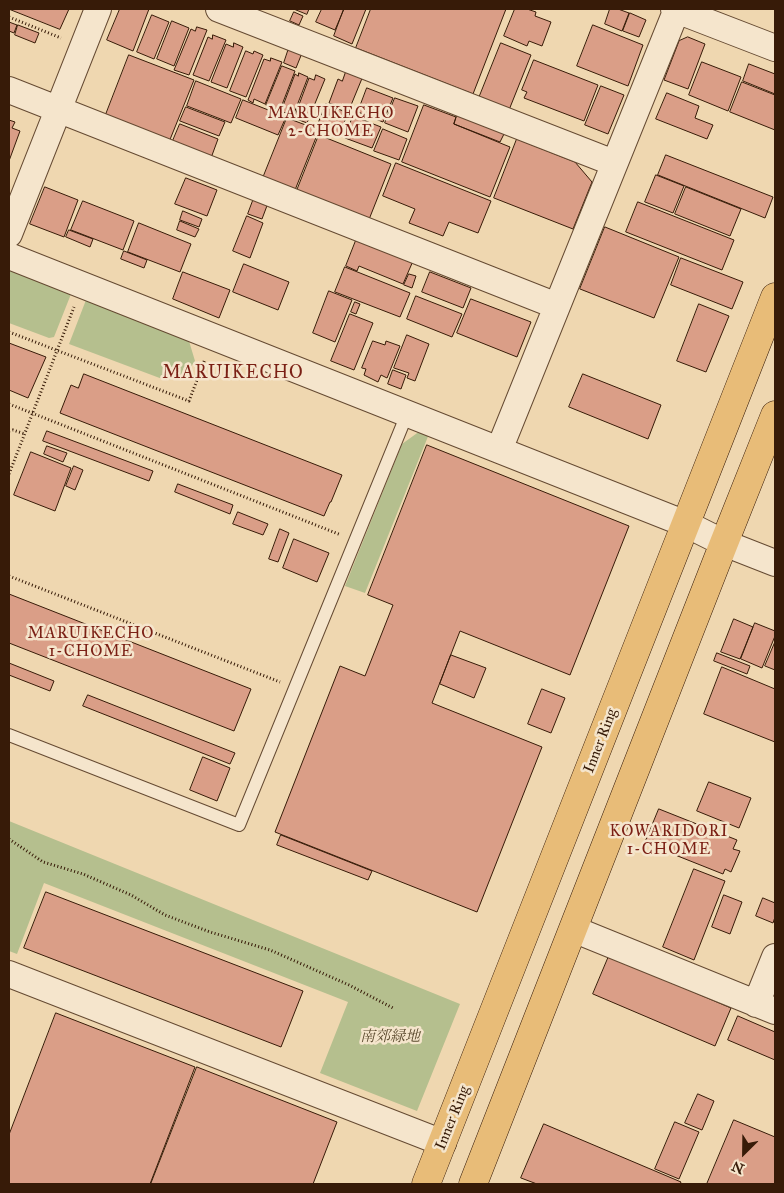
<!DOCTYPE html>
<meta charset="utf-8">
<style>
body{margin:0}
#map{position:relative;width:784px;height:1193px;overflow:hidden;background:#efd7b0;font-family:"IM FELL Great Primer",serif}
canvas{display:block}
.frame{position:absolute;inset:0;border:10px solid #371b08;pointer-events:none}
.north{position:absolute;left:719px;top:1128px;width:50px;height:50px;-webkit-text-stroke:4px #f5e5cc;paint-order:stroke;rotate:203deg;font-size:14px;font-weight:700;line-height:20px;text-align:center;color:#371b08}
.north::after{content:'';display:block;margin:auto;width:18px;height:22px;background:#371b08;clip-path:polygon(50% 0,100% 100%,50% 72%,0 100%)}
</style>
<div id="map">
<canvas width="784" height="1193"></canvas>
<div class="frame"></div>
<div class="north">N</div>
</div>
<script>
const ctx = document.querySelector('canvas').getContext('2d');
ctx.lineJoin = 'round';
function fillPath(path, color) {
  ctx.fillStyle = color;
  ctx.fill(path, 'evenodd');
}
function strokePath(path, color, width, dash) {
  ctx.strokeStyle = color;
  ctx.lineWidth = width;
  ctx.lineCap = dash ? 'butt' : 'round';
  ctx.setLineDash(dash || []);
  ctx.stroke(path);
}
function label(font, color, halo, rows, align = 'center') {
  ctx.font = font + ' "IM FELL Great Primer","Noto Serif JP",serif';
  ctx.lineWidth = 5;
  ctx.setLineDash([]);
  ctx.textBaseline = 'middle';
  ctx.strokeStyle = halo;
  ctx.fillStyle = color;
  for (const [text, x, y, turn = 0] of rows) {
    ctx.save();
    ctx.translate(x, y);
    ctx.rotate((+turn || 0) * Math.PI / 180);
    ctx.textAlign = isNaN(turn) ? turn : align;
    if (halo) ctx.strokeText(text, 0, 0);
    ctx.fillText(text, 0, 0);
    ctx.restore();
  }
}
fillPath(new Path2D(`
 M 9,269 L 71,294 L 54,337 L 49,338 L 9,323 Z
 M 86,300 L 189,341 L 195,361 L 183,378 L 165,380 L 69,344 Z
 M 420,431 L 429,434 L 365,593 L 345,586 L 402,444 Z
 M 9,821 L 460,1004 L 417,1111 L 320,1073 L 348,1002 L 44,883 L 17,954 L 9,951 Z`), '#b5bf8e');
const building = new Path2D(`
 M 9,9 L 69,9 L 60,29 Z
 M 120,9 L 149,9 L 133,51 L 107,40 Z
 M 294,9 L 309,9 L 307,14 Z
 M 322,9 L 344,9 L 335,30 L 316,22 Z
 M 344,9 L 366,9 L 352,44 L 334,36 Z
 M 371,9 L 506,9 L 473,94 L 356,48 Z
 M 515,9 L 527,9 L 536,12 L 535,16 L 551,22 L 542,46 L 529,41 L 527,46 L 504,36 Z
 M 610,9 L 618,9 L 629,13 L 622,31 L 605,24 Z
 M 294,12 L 303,16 L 299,25 L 290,21 Z
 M 630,13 L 646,20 L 639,37 L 623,31 Z
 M 152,15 L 169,22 L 154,59 L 137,52 Z
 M 172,21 L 189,28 L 174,66 L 157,59 Z
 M 9,22 L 17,25 L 14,33 L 9,31 Z
 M 18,25 L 39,33 L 35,43 L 15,35 Z
 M 593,25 L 643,45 L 628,86 L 577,66 Z
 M 197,27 L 207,30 L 189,75 L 174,70 L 191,29 L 195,31 Z
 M 213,35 L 226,40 L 209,81 L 193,75 L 208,37 L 212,39 Z
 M 688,37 L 705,44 L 688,89 L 664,80 L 679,41 Z
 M 234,43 L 243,47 L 227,88 L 211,82 L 226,44 L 233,47 Z
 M 501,43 L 531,55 L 509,110 L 479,98 Z
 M 289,48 L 302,53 L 296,68 L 284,63 Z
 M 246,51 L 253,54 L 254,51 L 263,55 L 246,97 L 230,91 Z
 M 129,55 L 194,80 L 169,142 L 105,117 Z
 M 271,58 L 282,62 L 265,104 L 254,99 L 253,103 L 248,100 L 264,59 L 270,61 Z
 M 534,60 L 598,85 L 584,121 L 524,98 L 527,92 L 522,90 Z
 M 702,62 L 741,77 L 728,111 L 689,95 Z
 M 749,64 L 775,74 L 775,94 L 743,81 Z
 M 282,66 L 295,71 L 280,110 L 266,105 Z
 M 347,69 L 363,76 L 349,110 L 329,103 L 338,79 L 342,81 Z
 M 299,73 L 308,77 L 293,116 L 281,111 L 295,74 L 298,76 Z
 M 316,75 L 325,79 L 307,123 L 294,118 L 309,78 L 314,80 Z
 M 196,81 L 241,99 L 231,123 L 187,106 Z
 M 742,82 L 775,95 L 775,130 L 730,112 Z
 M 601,86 L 624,95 L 608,134 L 585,125 Z
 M 367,88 L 393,98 L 383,122 L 358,112 Z
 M 667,93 L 699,106 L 695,118 L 713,125 L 707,139 L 656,119 Z
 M 395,98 L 418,106 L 408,132 L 385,123 Z
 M 243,100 L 286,117 L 278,135 L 236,118 Z
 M 326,104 L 348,113 L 339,135 L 317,127 Z
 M 424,105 L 456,117 L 454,124 L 510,147 L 490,197 L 402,162 Z
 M 186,107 L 225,122 L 219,136 L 180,121 Z
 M 458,113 L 505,132 L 500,142 L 454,124 Z
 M 353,116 L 381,127 L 372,148 L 345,138 Z
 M 287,118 L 319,130 L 295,190 L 263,178 Z
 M 9,120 L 15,122 L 12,128 L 20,131 L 9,161 Z
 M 180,124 L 218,139 L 211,158 L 172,143 Z
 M 383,129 L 407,139 L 399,160 L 374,151 Z
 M 319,135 L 391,164 L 368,222 L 296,193 Z
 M 517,139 L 575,162 L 592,182 L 573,229 L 494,198 Z
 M 666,155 L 773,197 L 765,218 L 658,175 Z
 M 396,163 L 491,201 L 478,233 L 449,222 L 443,236 L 409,223 L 415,209 L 383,196 Z
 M 656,175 L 684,186 L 673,213 L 645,202 Z
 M 186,178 L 217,190 L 207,216 L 175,204 Z
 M 45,187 L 78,200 L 64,237 L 30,224 Z
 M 686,187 L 741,209 L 730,236 L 675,214 Z
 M 254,198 L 268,203 L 262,219 L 248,214 Z
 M 83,201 L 134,221 L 123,250 L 71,230 Z
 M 638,202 L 734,240 L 722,270 L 626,232 Z
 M 183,211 L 202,219 L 199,227 L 180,220 Z
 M 247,216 L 263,223 L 250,258 L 233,251 Z
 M 180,221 L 199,229 L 195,237 L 177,230 Z
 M 139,223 L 191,244 L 180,272 L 128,252 Z
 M 605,227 L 679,257 L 654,318 L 580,289 Z
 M 69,230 L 93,239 L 90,247 L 66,237 Z
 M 357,238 L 413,261 L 403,284 L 359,266 L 357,271 L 346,266 Z
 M 124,251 L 147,260 L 144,268 L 121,259 Z
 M 681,258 L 743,282 L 732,309 L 671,285 Z
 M 244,264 L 289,282 L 278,310 L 233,292 Z
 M 345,267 L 410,293 L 400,317 L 335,292 Z
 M 183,272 L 230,290 L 219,318 L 173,299 Z
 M 430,272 L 471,288 L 463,308 L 422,292 Z
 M 409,274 L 416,276 L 412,288 L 404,285 Z
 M 329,291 L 352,300 L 335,342 L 313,333 Z
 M 416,296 L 462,314 L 452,337 L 407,319 Z
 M 471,299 L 531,322 L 517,357 L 457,333 Z
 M 355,302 L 360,304 L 356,314 L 351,312 Z
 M 699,304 L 729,316 L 706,372 L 677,361 Z
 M 350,314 L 373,323 L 354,370 L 331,361 Z
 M 407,335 L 429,344 L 415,381 L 407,378 L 409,373 L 394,368 Z
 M 373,341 L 385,345 L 386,341 L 400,346 L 387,378 L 381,375 L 378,382 L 364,375 L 366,369 L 362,368 Z
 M 9,343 L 46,357 L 28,398 L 9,390 Z
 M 393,370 L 406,375 L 401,389 L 388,384 Z
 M 84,374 L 342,475 L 331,502 L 330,502 L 324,516 L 60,413 L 71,385 L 78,388 Z
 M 583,374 L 661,405 L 648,439 L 569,407 Z
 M 47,431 L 153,471 L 149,481 L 43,441 Z
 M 427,445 L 629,526 L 570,675 L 460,631 L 432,703 L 542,747 L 477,912 L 275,832 L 340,666 L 365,676 L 393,605 L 368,595 Z
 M 47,446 L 67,453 L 63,462 L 44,454 Z
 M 31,452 L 71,468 L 55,511 L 14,495 Z
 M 74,466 L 83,470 L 75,490 L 66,486 Z
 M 178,484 L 233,505 L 230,514 L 175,492 Z
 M 238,512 L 268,524 L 263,535 L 233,524 Z
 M 280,529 L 289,533 L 278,562 L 269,559 Z
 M 294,539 L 329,553 L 317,582 L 283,568 Z
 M 9,594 L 251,689 L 234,731 L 9,643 Z
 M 734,619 L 753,627 L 740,659 L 721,652 Z
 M 755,623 L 775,631 L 775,636 L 762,668 L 741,659 Z
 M 775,642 L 775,670 L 765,666 Z
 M 717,653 L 750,666 L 747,674 L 714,661 Z
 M 451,655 L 486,668 L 474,698 L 440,684 Z
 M 9,663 L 54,681 L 50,691 L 9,675 Z
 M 722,667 L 775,689 L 775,742 L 704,714 Z
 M 542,689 L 565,698 L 551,733 L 528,724 Z
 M 88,695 L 235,753 L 230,764 L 83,706 Z
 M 203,757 L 230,768 L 217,801 L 190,790 Z
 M 709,782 L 751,798 L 739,828 L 697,811 Z
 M 659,809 L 737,840 L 733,849 L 740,851 L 731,872 L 725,869 L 723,874 L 645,843 Z
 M 281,835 L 372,871 L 368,880 L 277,845 Z
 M 694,869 L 725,881 L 694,960 L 663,947 Z
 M 46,892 L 303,991 L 281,1047 L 24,948 Z
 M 724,895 L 742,902 L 730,934 L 712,927 Z
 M 763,898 L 775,903 L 775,917 L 773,923 L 756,916 Z
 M 609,956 L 731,1008 L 715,1046 L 593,994 Z
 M 56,1013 L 195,1067 L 150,1184 L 9,1184 L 9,1135 Z
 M 738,1016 L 775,1032 L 775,1060 L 728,1040 Z
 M 197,1067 L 337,1122 L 313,1184 L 151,1184 Z
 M 698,1094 L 714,1101 L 702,1130 L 685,1123 Z
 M 734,1120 L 775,1137 L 775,1184 L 707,1184 Z
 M 675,1122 L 699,1132 L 679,1179 L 655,1169 Z
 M 544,1124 L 681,1182 L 680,1184 L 537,1184 L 521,1178 Z`);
fillPath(building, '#da9e87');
strokePath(building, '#371b08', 1);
const lane = new Path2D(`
 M 9,735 L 239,825 L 407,414`);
const street = new Path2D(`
 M 219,9 L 614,163
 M 674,9 L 775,48
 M 9,90 L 557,306
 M 9,234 L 98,9
 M 9,256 L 686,524 L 724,543 L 775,563
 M 499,450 L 677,9
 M 573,929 L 775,1011
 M 9,974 L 443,1143
 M 756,1004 L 775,957`);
const primary = new Path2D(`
 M 426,1184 L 775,297
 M 473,1184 L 724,543 L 775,415`);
strokePath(lane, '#654a32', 14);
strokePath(street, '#654a32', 28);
strokePath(primary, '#371b08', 29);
strokePath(new Path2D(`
 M 9,17 L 61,38
 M 9,332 L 189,401 L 205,359
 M 9,404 L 341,535
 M 9,431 L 13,430 L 25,434
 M 9,474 L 74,307
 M 9,576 L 280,682
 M 9,839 L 43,862 L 83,874 L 131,895 L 165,915 L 210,932 L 270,950 L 349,985 L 393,1008`), '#371b08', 3, [1, 2.5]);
strokePath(lane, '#f5e5cc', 12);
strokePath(street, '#f5e5cc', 26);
strokePath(primary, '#e8bc78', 28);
label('15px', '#371b08', '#f5e5cc', [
 ["Inner Ring",601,741,-69],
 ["Inner Ring",453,1118,-68]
]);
label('italic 15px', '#5d4c30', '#f5e5cc', [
 ["南郊緑地",390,1037]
]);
ctx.letterSpacing = '1px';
label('16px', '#7a1f14', '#f5e5cc', [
 ["MARUIKECHO",331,114],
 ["2-CHOME",331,132],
 ["MARUIKECHO",91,634],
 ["1-CHOME",91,652],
 ["KOWARIDORI",669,832],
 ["1-CHOME",669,850]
]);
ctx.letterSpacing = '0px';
ctx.letterSpacing = '1px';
label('18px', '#7a1f14', '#f5e5cc', [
 ["MARUIKECHO",233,374]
]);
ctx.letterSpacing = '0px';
</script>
